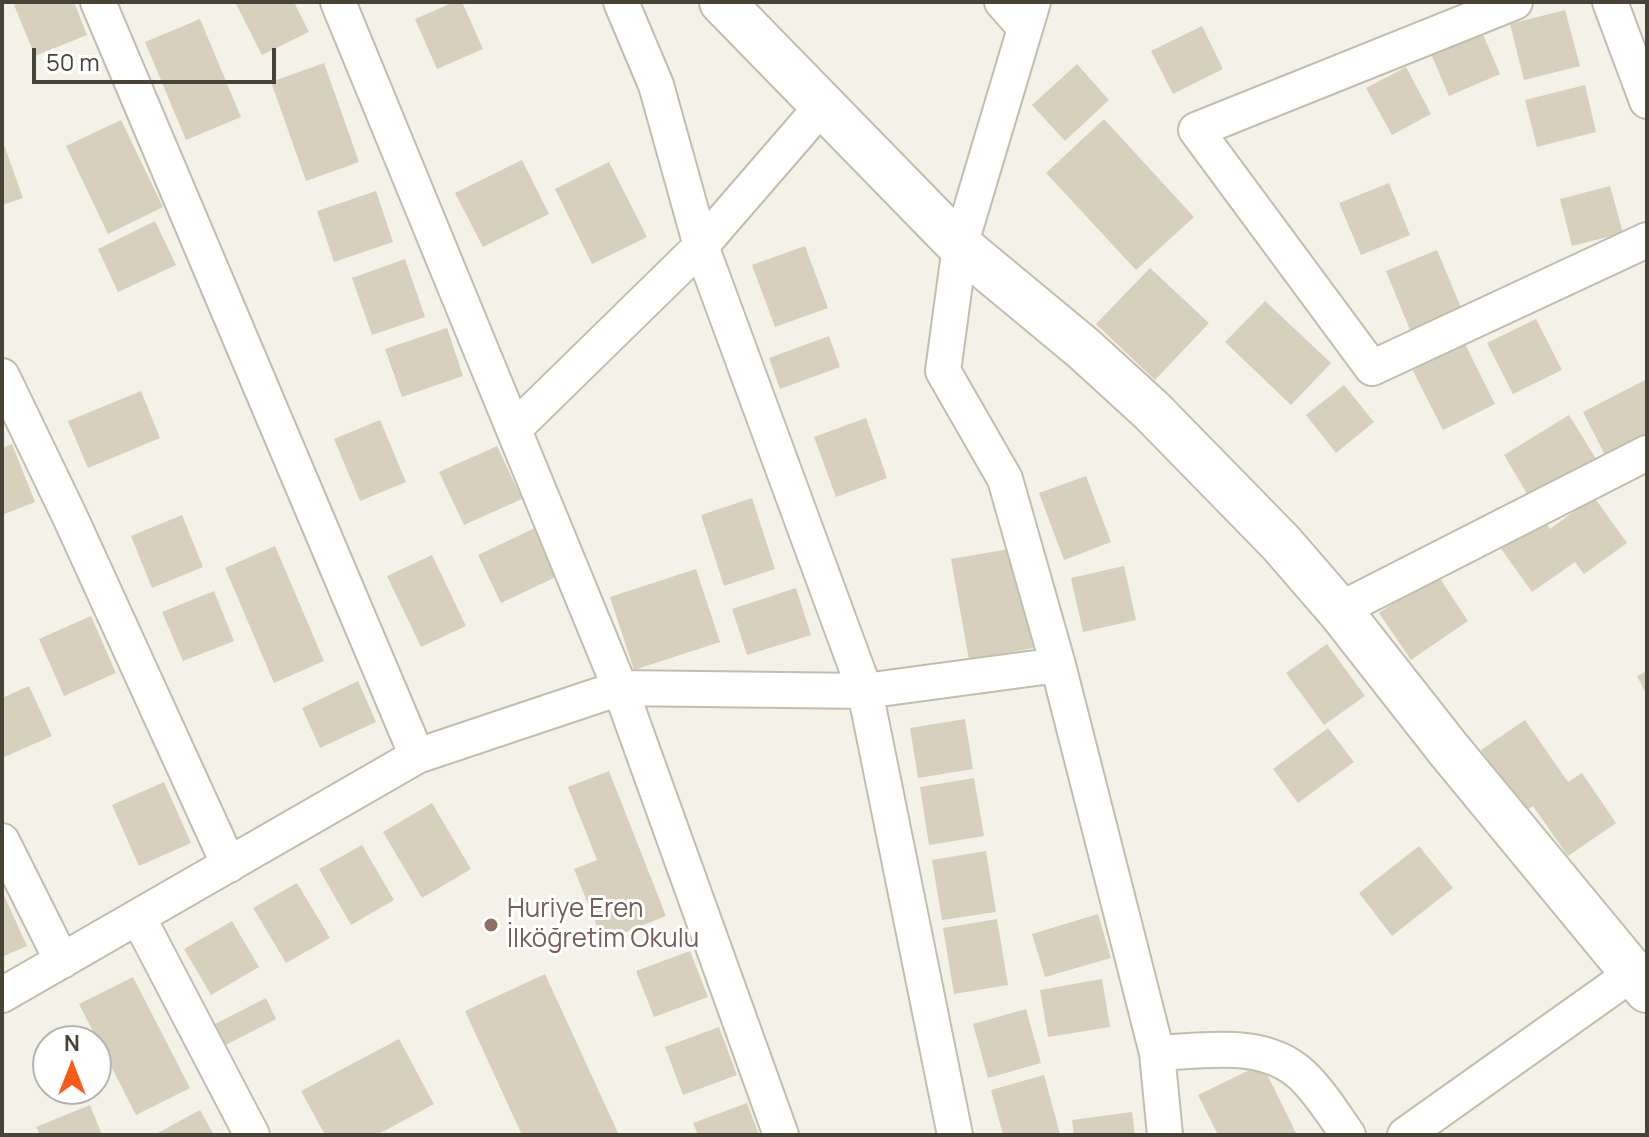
<!DOCTYPE html>
<meta charset="utf-8">
<style>
body{margin:0}
#map{position:relative;width:1649px;height:1137px;overflow:hidden;background:#f4f2e8;font-family:Manrope,sans-serif}
canvas{display:block}
.frame{position:absolute;inset:0;border:4px solid #474336;pointer-events:none}
.north{position:absolute;left:32px;top:1025px;width:80px;height:80px;box-sizing:border-box;background:#fff;border:2px solid #b5b4af;border-radius:50%;rotate:0deg;font-size:22px;font-weight:700;line-height:32px;text-align:center;color:#474336}
.north::after{content:'';display:block;margin:auto;width:28px;height:36px;background:#fa5c18;clip-path:polygon(50% 0,100% 100%,50% 72%,0 100%)}
.scale{position:absolute;left:32px;top:48px;width:244px;height:36px;box-sizing:border-box;border:4px solid #474336;border-top:0;padding-left:10px;font-size:24px;line-height:28px;white-space:nowrap;color:#474336;-webkit-text-stroke:6px #fff;paint-order:stroke}
</style>
<div id="map">
<canvas width="1649" height="1137"></canvas>
<div class="frame"></div>
<div class="north">N</div>
<div class="scale">50 m</div>
</div>
<script>
const ctx = document.querySelector('canvas').getContext('2d');
ctx.lineJoin = 'round';
function fillPath(path, color) {
  ctx.fillStyle = color;
  ctx.fill(path, 'evenodd');
}
function strokePath(path, color, width, dash) {
  ctx.strokeStyle = color;
  ctx.lineWidth = width;
  ctx.lineCap = dash ? 'butt' : 'round';
  ctx.setLineDash(dash || []);
  ctx.stroke(path);
}
function label(font, color, halo, rows, align = 'center') {
  ctx.font = font + ' Manrope,sans-serif';
  ctx.lineWidth = 6;
  ctx.setLineDash([]);
  ctx.textBaseline = 'middle';
  ctx.strokeStyle = halo;
  ctx.fillStyle = color;
  for (const [text, x, y, turn = 0] of rows) {
    ctx.save();
    ctx.translate(x, y);
    ctx.rotate((+turn || 0) * Math.PI / 180);
    ctx.textAlign = isNaN(turn) ? turn : align;
    if (halo) ctx.strokeText(text, 0, 0);
    ctx.fillText(text, 0, 0);
    ctx.restore();
  }
}
fillPath(new Path2D(`
 M 23,2 L 74,2 L 87,35 L 35,56 L 14,5 Z
 M 240,2 L 294,2 L 309,32 L 262,55 L 236,4 Z
 M 454,2 L 462,2 L 483,49 L 437,69 L 415,19 Z
 M 1565,10 L 1580,66 L 1524,80 L 1510,24 Z
 M 200,19 L 241,117 L 186,140 L 145,42 Z
 M 1479,25 L 1500,74 L 1449,96 L 1428,47 Z
 M 1202,26 L 1223,69 L 1173,94 L 1151,51 Z
 M 324,63 L 359,162 L 306,181 L 271,82 Z
 M 1077,64 L 1109,100 L 1065,141 L 1032,105 Z
 M 1406,67 L 1431,114 L 1392,135 L 1366,88 Z
 M 1585,85 L 1596,132 L 1537,147 L 1525,100 Z
 M 1104,119 L 1194,217 L 1136,270 L 1046,173 Z
 M 121,120 L 163,207 L 108,234 L 66,146 Z
 M 2,139 L 23,198 L 2,205 Z
 M 522,160 L 549,214 L 483,247 L 455,193 Z
 M 609,162 L 647,237 L 592,264 L 555,189 Z
 M 1389,183 L 1410,235 L 1361,255 L 1339,203 Z
 M 1610,186 L 1623,233 L 1572,246 L 1560,199 Z
 M 376,191 L 393,242 L 334,262 L 317,211 Z
 M 155,221 L 176,265 L 118,292 L 98,249 Z
 M 805,246 L 828,308 L 775,327 L 752,265 Z
 M 1437,250 L 1462,310 L 1410,330 L 1386,271 Z
 M 405,259 L 425,317 L 372,335 L 352,278 Z
 M 1150,268 L 1209,323 L 1155,380 L 1096,324 Z
 M 1265,301 L 1331,363 L 1291,405 L 1225,342 Z
 M 1536,319 L 1562,370 L 1513,394 L 1487,343 Z
 M 447,328 L 463,376 L 402,397 L 385,349 Z
 M 829,336 L 840,367 L 780,389 L 769,358 Z
 M 1462,338 L 1495,404 L 1443,430 L 1410,365 Z
 M 1647,379 L 1647,436 L 1606,457 L 1583,412 Z
 M 1344,385 L 1374,422 L 1336,453 L 1306,415 Z
 M 141,391 L 160,438 L 88,468 L 68,421 Z
 M 1569,415 L 1598,462 L 1532,502 L 1504,455 Z
 M 866,418 L 887,478 L 836,497 L 814,437 Z
 M 380,420 L 406,482 L 360,501 L 334,439 Z
 M 12,444 L 35,502 L 2,515 L 2,448 Z
 M 497,446 L 522,499 L 464,525 L 439,472 Z
 M 1086,476 L 1111,542 L 1064,560 L 1039,493 Z
 M 1594,497 L 1627,543 L 1584,574 L 1575,562 L 1532,592 L 1499,546 L 1541,516 L 1550,529 Z
 M 752,498 L 775,569 L 724,586 L 701,515 Z
 M 182,515 L 203,567 L 152,588 L 131,536 Z
 M 535,528 L 558,576 L 501,603 L 478,555 Z
 M 275,546 L 324,661 L 274,683 L 225,568 Z
 M 1015,548 L 1033,648 L 969,660 L 951,559 Z
 M 432,555 L 466,626 L 421,647 L 387,576 Z
 M 1124,566 L 1136,620 L 1083,632 L 1071,578 Z
 M 696,569 L 720,642 L 634,670 L 610,597 Z
 M 1437,574 L 1468,621 L 1411,660 L 1379,613 Z
 M 796,588 L 811,635 L 747,655 L 732,609 Z
 M 214,591 L 234,641 L 183,661 L 162,612 Z
 M 91,616 L 116,673 L 64,696 L 39,639 Z
 M 1327,644 L 1365,696 L 1324,725 L 1286,673 Z
 M 1647,671 L 1647,696 L 1637,676 Z
 M 358,681 L 376,722 L 320,748 L 302,708 Z
 M 29,686 L 52,736 L 2,758 L 2,698 Z
 M 965,719 L 973,769 L 918,778 L 910,728 Z
 M 1525,720 L 1568,782 L 1582,773 L 1616,823 L 1568,856 L 1533,806 L 1524,812 L 1481,750 Z
 M 1328,728 L 1354,762 L 1298,803 L 1273,769 Z
 M 609,771 L 666,916 L 603,941 L 574,869 L 597,860 L 568,787 Z
 M 974,778 L 984,836 L 929,845 L 920,787 Z
 M 164,782 L 191,843 L 139,866 L 112,805 Z
 M 432,803 L 471,869 L 422,898 L 383,832 Z
 M 362,845 L 394,900 L 351,925 L 319,869 Z
 M 1419,846 L 1453,888 L 1392,936 L 1359,893 Z
 M 986,851 L 996,912 L 942,920 L 932,860 Z
 M 297,883 L 330,938 L 286,963 L 253,908 Z
 M 2,891 L 27,946 L 2,957 Z
 M 1098,914 L 1111,958 L 1045,977 L 1032,934 Z
 M 997,919 L 1008,985 L 954,994 L 943,928 Z
 M 232,921 L 259,967 L 211,995 L 184,949 Z
 M 690,951 L 708,997 L 654,1017 L 636,971 Z
 M 545,974 L 619,1135 L 522,1135 L 465,1011 Z
 M 133,977 L 190,1088 L 136,1115 L 79,1004 Z
 M 1102,979 L 1110,1027 L 1048,1037 L 1040,990 Z
 M 266,998 L 276,1019 L 226,1045 L 215,1024 Z
 M 1026,1009 L 1041,1063 L 988,1078 L 973,1024 Z
 M 719,1027 L 737,1075 L 683,1095 L 665,1047 Z
 M 399,1039 L 434,1104 L 377,1135 L 325,1135 L 301,1091 Z
 M 1262,1064 L 1297,1135 L 1218,1135 L 1198,1095 Z
 M 1044,1075 L 1060,1134 L 1003,1135 L 991,1090 Z
 M 747,1103 L 759,1135 L 698,1135 L 693,1123 Z
 M 90,1105 L 102,1135 L 40,1135 L 36,1127 Z
 M 200,1110 L 214,1135 L 154,1135 Z
 M 1132,1112 L 1135,1135 L 1074,1135 L 1072,1120 Z`), '#d6d0bd');
const minor = new Path2D(`
 M 98,2 L 417,756
 M 338,2 L 620,688 L 781,1135
 M 621,2 L 656,85 L 701,246 L 865,691 L 955,1135
 M 1002,2 L 1025,28
 M 1033,2 L 960,246 L 943,371 L 1005,479 L 1058,665 L 1157,1053 C 1204,1051 1264,1039 1302,1075 C 1320,1092 1334,1115 1348,1135
 M 1515,2 L 1196,130 L 1372,368 L 1647,240
 M 1610,2 L 1647,101
 M 2,376 L 70,517 L 229,865
 M 514,429 L 701,246 L 823,105
 M 1339,610 L 1647,453
 M 2,841 L 62,961
 M 138,917 L 252,1135
 M 2,995 L 417,756 L 620,688 L 865,691 L 1058,665
 M 1157,1053 L 1165,1135
 M 1405,1135 L 1633,973`);
const tertiary = new Path2D(`
 M 722,2 L 960,246 L 1083,348 L 1152,411 L 1281,543 L 1339,610 L 1449,750 L 1647,990`);
strokePath(minor, '#c2bead', 38);
strokePath(tertiary, '#c2bead', 48);
strokePath(minor, '#fff', 34);
strokePath(tertiary, '#fff', 44);
for (const [x, y, r, color] of [
 [491,925,8,"#8d6e63"]
]) {
  const dot = new Path2D();
  dot.arc(x, y, r, 0, 2 * Math.PI);
  ctx.fillStyle = color;
  ctx.fill(dot);
  strokePath(dot, '#fff', 3);
}
label('26px', '#785e54', '#fff', [
 ["Huriye Eren",507,910],
 ["İlköğretim Okulu",507,940]
], 'left');
</script>
